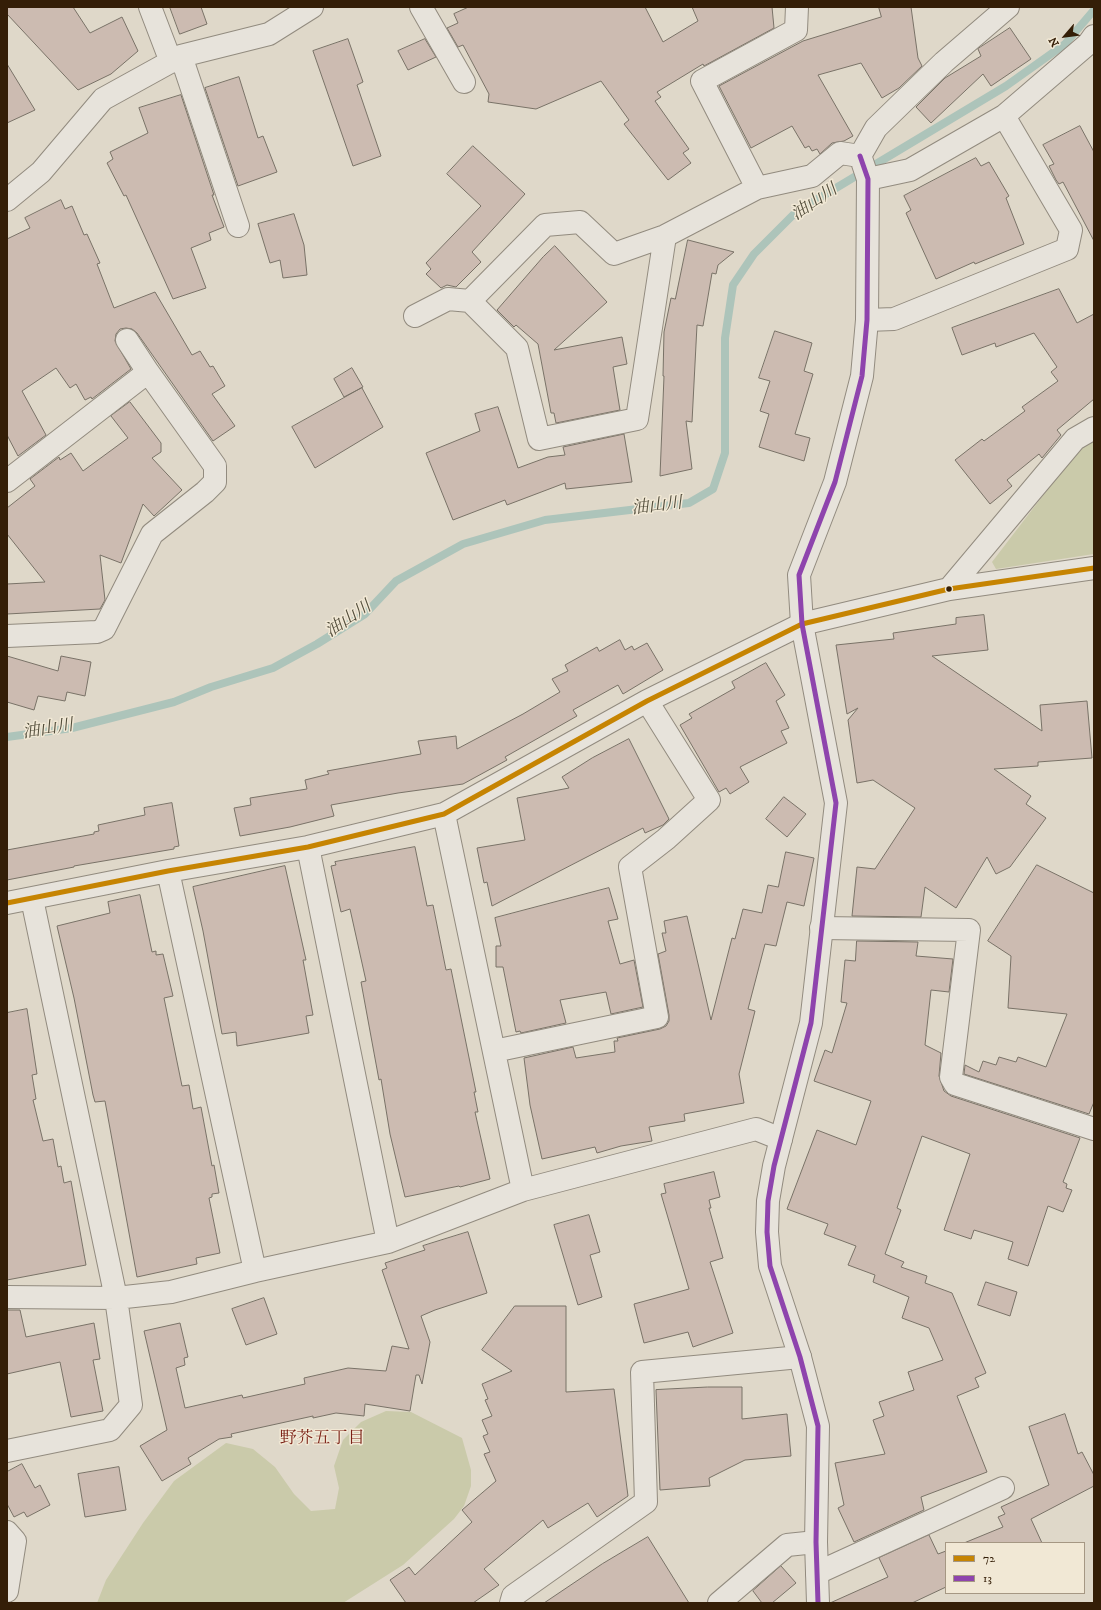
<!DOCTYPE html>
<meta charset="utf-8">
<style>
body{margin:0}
#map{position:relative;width:1101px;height:1610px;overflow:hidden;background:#dfd8c9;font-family:"IM FELL DW Pica",serif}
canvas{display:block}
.frame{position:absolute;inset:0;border:8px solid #341e07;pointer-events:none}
.legend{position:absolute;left:945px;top:1542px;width:140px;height:52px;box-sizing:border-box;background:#f1e8d5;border:1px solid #a59783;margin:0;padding:5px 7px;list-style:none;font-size:12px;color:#341e07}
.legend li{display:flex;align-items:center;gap:8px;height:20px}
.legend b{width:20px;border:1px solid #a59783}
.north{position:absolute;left:1045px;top:16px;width:40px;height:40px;-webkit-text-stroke:3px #f1e8d5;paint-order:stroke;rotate:242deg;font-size:11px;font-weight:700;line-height:16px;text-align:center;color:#341e07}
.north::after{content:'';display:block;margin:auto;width:14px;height:18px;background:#341e07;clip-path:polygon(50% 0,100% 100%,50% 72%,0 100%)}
</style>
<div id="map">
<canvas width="1101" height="1610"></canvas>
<div class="frame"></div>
<ul class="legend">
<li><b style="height:5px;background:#c68402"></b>72</li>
<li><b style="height:5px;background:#8e44ad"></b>13</li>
</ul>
<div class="north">N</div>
</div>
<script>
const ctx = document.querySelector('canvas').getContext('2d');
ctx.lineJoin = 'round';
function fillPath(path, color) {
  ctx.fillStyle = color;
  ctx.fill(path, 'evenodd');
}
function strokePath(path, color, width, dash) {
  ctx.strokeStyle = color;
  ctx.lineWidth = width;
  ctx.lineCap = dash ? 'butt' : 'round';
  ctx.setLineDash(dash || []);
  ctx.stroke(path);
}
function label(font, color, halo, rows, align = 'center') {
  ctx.font = font + ' "IM FELL DW Pica","Noto Serif JP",serif';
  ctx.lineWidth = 3;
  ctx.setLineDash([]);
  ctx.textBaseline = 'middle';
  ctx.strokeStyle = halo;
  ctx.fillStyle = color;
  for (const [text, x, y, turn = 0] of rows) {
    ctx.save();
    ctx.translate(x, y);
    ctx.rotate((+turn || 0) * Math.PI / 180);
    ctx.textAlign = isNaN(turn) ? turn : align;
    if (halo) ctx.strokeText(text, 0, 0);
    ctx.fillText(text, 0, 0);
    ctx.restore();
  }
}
fillPath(new Path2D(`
 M 1094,438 L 1094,554 L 996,569 L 992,562 L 1084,442 Z
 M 386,1411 L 411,1412 L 462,1438 L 471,1470 L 471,1486 L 464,1506 L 454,1519 L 403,1565 L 343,1603 L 97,1603 L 106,1580 L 143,1523 L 174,1481 L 226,1443 L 253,1449 L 275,1467 L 294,1494 L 311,1511 L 335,1509 L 339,1488 L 334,1466 L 343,1440 L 361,1422 Z`), '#cacaaa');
strokePath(new Path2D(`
 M 7,737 L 72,728 L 174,702 L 211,687 L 273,668 L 317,644 L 365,614 L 396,581 L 463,544 L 545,520 L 689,503 L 713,489 L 725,453 L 725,338 L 733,285 L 754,254 L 796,212 L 1006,86 L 1065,44 L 1094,10`), '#adc4ba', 8);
const building = new Path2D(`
 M 7,7 L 73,7 L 90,33 L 122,17 L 138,51 L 111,74 L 78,90 L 7,14 Z
 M 170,7 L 201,7 L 207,24 L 180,34 Z
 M 469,7 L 645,7 L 663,42 L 698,21 L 692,7 L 772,7 L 774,28 L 704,66 L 703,64 L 657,92 L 661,97 L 655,101 L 689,149 L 683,153 L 691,163 L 668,180 L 624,124 L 629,120 L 601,81 L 536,109 L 488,102 L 489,94 L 463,45 L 458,47 L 447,28 L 458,23 L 454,14 Z
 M 879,7 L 911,7 L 918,58 L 922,66 L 899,88 L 882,98 L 861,63 L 818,75 L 853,136 L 844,141 L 832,143 L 820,154 L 817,149 L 812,151 L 809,146 L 805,148 L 792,126 L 751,148 L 719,86 L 803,41 L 881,17 Z
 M 1010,28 L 1031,59 L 991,86 L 983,74 L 931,123 L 916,107 L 945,78 L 981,56 L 978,49 Z
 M 348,39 L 363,82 L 357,85 L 381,156 L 353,166 L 313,51 Z
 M 425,39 L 436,57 L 408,70 L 398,51 Z
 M 7,64 L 35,110 L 7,123 Z
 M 239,77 L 258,138 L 263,136 L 277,172 L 238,186 L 205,88 Z
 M 181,95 L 214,195 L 212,195 L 224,227 L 209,233 L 211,240 L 191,248 L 206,288 L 173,299 L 126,195 L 124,196 L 107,163 L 113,159 L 110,152 L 148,133 L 139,108 Z
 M 1080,126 L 1094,152 L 1094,241 L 1063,182 L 1059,184 L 1056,180 L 1049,166 L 1054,164 L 1043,145 Z
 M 473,146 L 525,194 L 472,252 L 481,262 L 456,287 L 447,285 L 441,288 L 426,274 L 431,269 L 426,263 L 481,206 L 447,174 Z
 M 976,158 L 981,166 L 989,162 L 1009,196 L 1006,198 L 1024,244 L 975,264 L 974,262 L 936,279 L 906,213 L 911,210 L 904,196 Z
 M 61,200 L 65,209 L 72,206 L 84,235 L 87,234 L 100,263 L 97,264 L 114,308 L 155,292 L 192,355 L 200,351 L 210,367 L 213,366 L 225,386 L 212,394 L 235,426 L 213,441 L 137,333 L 132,329 L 126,328 L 120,329 L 116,334 L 115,341 L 131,369 L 92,399 L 91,397 L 85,400 L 76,384 L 70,388 L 56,368 L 22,391 L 46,435 L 18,456 L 7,435 L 7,239 L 30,228 L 25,218 Z
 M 294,214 L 304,245 L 307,275 L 283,278 L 280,260 L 270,263 L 258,224 Z
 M 688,240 L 734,252 L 718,265 L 716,274 L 712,273 L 703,326 L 697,325 L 692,422 L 686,421 L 692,469 L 660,476 L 664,376 L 663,376 L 664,332 L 671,298 L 675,299 Z
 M 555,246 L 607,302 L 554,350 L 622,337 L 627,364 L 613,367 L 620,410 L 556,423 L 554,413 L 551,413 L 538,344 L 516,325 L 514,327 L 497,310 L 543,257 Z
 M 1059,289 L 1077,323 L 1094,314 L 1094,399 L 1057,430 L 1061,435 L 1042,458 L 1039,454 L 1007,480 L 1012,486 L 990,504 L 955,460 L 982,439 L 984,441 L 1025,411 L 1022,407 L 1058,381 L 1051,372 L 1057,367 L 1034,333 L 996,347 L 995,343 L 962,355 L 952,328 Z
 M 775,331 L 812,343 L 804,371 L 813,374 L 795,434 L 810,438 L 804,461 L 759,447 L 769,414 L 760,411 L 770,381 L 759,378 Z
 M 352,368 L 363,387 L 344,397 L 334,379 Z
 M 362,388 L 383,427 L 315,468 L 292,427 Z
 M 130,402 L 161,443 L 161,452 L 152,458 L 182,490 L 154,516 L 143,504 L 121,563 L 100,555 L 105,600 L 100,609 L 7,614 L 7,584 L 45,582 L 7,534 L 7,508 L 35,486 L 30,479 L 59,457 L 60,460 L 71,453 L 83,471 L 128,438 L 111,416 Z
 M 498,407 L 518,468 L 548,457 L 565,455 L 563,447 L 624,434 L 632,482 L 566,489 L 565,483 L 507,505 L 505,500 L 453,520 L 426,453 L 480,431 L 475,414 Z
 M 984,615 L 988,650 L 932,656 L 1042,731 L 1040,705 L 1087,701 L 1092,758 L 1038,762 L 1038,766 L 994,769 L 1031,796 L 1026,804 L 1046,818 L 1010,867 L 996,874 L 987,857 L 956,908 L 925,887 L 921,917 L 852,916 L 857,867 L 875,869 L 915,808 L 873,780 L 857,783 L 848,720 L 858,708 L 847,714 L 836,645 L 894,639 L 893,633 L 956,624 L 956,618 Z
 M 620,640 L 625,650 L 632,646 L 634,650 L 647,643 L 663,670 L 623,694 L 618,685 L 573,710 L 577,716 L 505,757 L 507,760 L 463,784 L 398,793 L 331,805 L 334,816 L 290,827 L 240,836 L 234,808 L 251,805 L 250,798 L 307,789 L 305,780 L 329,774 L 327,771 L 421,754 L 418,741 L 456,736 L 457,749 L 523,714 L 560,692 L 552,679 L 568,671 L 565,665 L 597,647 L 599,651 Z
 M 7,656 L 58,671 L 61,656 L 91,662 L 85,696 L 67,692 L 65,701 L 38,696 L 34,710 L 7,702 Z
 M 766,663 L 785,695 L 776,701 L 789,728 L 781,731 L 787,743 L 740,767 L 749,782 L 730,794 L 726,788 L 719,792 L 680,725 L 692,718 L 689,714 L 735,688 L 732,682 Z
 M 629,739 L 669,819 L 663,825 L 645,833 L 643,828 L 492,906 L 487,882 L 484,883 L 477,848 L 525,840 L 517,798 L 569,788 L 562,777 L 592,758 Z
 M 784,797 L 806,814 L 787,837 L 766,819 Z
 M 172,803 L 179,846 L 174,847 L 174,849 L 74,866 L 74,867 L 7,880 L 7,850 L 94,834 L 94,832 L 99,831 L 98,825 L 145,815 L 144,808 Z
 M 415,847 L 427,906 L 433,905 L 446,970 L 451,969 L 476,1092 L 474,1092 L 478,1112 L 475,1112 L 490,1179 L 460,1187 L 459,1186 L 405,1197 L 390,1134 L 381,1079 L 379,1080 L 372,1042 L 361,982 L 366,981 L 350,909 L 341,912 L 331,866 L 336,865 L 335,862 Z
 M 786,852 L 814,858 L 804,906 L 787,902 L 776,946 L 765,944 L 748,1009 L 755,1011 L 739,1074 L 744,1103 L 684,1114 L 685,1121 L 649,1127 L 652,1141 L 621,1146 L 597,1153 L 595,1147 L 542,1159 L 530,1105 L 524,1058 L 573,1047 L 576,1058 L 615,1052 L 614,1041 L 618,1041 L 617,1038 L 660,1029 L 666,1026 L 669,1021 L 669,1015 L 658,954 L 666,951 L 662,933 L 666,933 L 664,921 L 687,916 L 711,1020 L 732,938 L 735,939 L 743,909 L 762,913 L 768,885 L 778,887 Z
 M 1037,865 L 1094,893 L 1094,1102 L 1089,1114 L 964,1074 L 965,1065 L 979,1072 L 983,1061 L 996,1065 L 999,1057 L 1016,1062 L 1018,1057 L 1046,1067 L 1067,1014 L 1008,1008 L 1011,956 L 988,941 Z
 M 285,866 L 306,960 L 303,960 L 313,1015 L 306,1016 L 309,1033 L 237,1046 L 236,1032 L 222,1034 L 203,931 L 193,887 Z
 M 609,888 L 618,919 L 608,921 L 620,964 L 634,960 L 643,1007 L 611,1014 L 606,992 L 560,1000 L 566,1023 L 521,1033 L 520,1031 L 516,1032 L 503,967 L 496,967 L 496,946 L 501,946 L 495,918 Z
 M 140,895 L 152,952 L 156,951 L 156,955 L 163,954 L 173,996 L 164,998 L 182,1086 L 189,1085 L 193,1109 L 201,1107 L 212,1166 L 214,1165 L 219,1193 L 212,1194 L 212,1197 L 209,1198 L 220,1253 L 196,1258 L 197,1264 L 137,1277 L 105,1101 L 95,1102 L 93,1095 L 74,998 L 57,926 L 110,913 L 108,902 Z
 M 857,941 L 918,942 L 916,956 L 953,959 L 949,992 L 931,990 L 925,1045 L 941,1053 L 939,1076 L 944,1091 L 951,1096 L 1080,1138 L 1063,1182 L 1067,1184 L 1066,1188 L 1072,1190 L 1063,1212 L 1048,1206 L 1028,1266 L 1008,1259 L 1013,1242 L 974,1230 L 971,1239 L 944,1230 L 970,1154 L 922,1136 L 897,1208 L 901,1210 L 885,1254 L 904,1262 L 901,1267 L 927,1276 L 925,1283 L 952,1293 L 986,1373 L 975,1378 L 979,1387 L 957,1396 L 987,1472 L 921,1497 L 924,1510 L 854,1542 L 838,1508 L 844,1505 L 835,1463 L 885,1454 L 873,1420 L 884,1416 L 879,1402 L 914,1390 L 908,1372 L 943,1360 L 929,1328 L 902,1318 L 909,1297 L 873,1282 L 875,1275 L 848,1265 L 856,1246 L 824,1234 L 828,1224 L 787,1209 L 817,1130 L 856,1145 L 871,1101 L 814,1081 L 825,1050 L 832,1053 L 847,1003 L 841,1002 L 845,960 L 855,961 Z
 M 27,1009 L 37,1074 L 32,1075 L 36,1099 L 33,1100 L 43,1141 L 53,1139 L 58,1167 L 61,1166 L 64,1183 L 71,1181 L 86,1265 L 7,1280 L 7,1013 Z
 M 714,1172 L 720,1197 L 709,1200 L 711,1208 L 709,1208 L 723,1258 L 710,1262 L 733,1333 L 693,1347 L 688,1332 L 644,1343 L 634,1304 L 689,1289 L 661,1194 L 666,1193 L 664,1184 Z
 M 589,1215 L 600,1252 L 590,1255 L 602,1297 L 578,1305 L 554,1225 Z
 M 468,1232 L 487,1293 L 435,1310 L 421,1316 L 430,1342 L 422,1384 L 419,1375 L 416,1375 L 410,1411 L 365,1404 L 364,1416 L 336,1413 L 313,1418 L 313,1416 L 231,1434 L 232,1437 L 219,1439 L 188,1458 L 191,1464 L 162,1481 L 140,1446 L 167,1430 L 144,1331 L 180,1323 L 188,1357 L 184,1358 L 185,1365 L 176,1368 L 185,1408 L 242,1395 L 243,1398 L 305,1384 L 304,1378 L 348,1368 L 386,1371 L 392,1346 L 409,1349 L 382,1270 L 387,1268 L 385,1263 L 425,1250 L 423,1246 Z
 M 986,1282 L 1017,1292 L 1010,1316 L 978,1305 Z
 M 264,1298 L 277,1334 L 246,1345 L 232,1309 Z
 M 515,1306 L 566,1306 L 566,1392 L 614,1389 L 628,1496 L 597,1517 L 588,1503 L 548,1528 L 543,1520 L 484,1569 L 499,1585 L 473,1603 L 406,1603 L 390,1580 L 409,1567 L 415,1575 L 472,1522 L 462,1510 L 496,1481 L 484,1454 L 490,1452 L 483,1436 L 488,1434 L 482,1420 L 492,1416 L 485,1400 L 488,1399 L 482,1384 L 512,1371 L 482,1350 Z
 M 7,1310 L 20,1310 L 26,1337 L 94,1323 L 100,1359 L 93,1360 L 103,1411 L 71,1417 L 60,1362 L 7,1374 Z
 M 708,1387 L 742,1387 L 742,1419 L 787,1414 L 791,1456 L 745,1460 L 709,1478 L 710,1486 L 660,1490 L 656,1390 Z
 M 1065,1414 L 1078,1454 L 1082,1452 L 1094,1475 L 1094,1486 L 1031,1519 L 1042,1543 L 964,1543 L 1003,1527 L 998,1517 L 1005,1514 L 1001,1507 L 1049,1485 L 1029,1427 Z
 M 22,1464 L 35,1488 L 40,1485 L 50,1505 L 27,1517 L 24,1512 L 14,1517 L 7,1504 L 7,1472 Z
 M 119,1467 L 126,1510 L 85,1517 L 78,1474 Z
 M 929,1535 L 938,1554 L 946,1551 L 946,1587 L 912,1603 L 830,1603 L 888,1577 L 879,1558 Z
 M 648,1537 L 689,1603 L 544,1603 L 602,1564 Z
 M 781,1566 L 796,1583 L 772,1603 L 762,1603 L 753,1591 Z`);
fillPath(building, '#ccbbb1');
strokePath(building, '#797267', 1);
const minor = new Path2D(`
 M 150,7 L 171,62
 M 421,7 L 464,82
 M 181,56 L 238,226
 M 860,156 L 876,128 L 944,62 L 1008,7
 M 862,161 L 868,179 L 910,170 L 1004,116 L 1089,43 L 1094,36
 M 757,188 L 702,81 L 796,30 L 797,7
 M 7,200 L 41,172 L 103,99 L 181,56 L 269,34 L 312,7
 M 470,301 L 545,225 L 580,222 L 614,254 L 665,236 L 757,188 L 812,176 L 840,153 L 860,156
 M 415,316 L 448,299 L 470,301 L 517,348 L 539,439 L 637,419 L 665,236
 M 867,320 L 894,319 L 1067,249 L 1071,230 L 1004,116
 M 7,481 L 148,372
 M 949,589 L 1075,439 L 1094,428
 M 7,636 L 97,632 L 104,629 L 152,534 L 205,492 L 215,482 L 215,466 L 148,372 L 127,340
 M 444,814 L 523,1190
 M 308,847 L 388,1242
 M 168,871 L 255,1271
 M 7,903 L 168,871 L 308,847 L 444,814 L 647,701 L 802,624 L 949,589 L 1094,568
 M 821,928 L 969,930 L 951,1077 L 955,1084 L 1094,1129
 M 494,1051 L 657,1017 L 630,867 L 666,839 L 709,800 L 647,701
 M 7,1297 L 116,1298 L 171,1292 L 255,1271 L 388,1242 L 523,1190 L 756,1129 L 781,1139
 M 7,1451 L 110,1430 L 131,1405 L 116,1298 L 32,899
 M 7,1532 L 15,1541 L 7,1591
 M 817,1573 L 1003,1488
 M 511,1603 L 513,1596 L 646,1502 L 642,1372 L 800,1357
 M 719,1603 L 787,1545 L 816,1542`);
const tertiary = new Path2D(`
 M 818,1603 L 816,1542 L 818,1426 L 800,1357 L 770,1266 L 767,1232 L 768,1201 L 774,1166 L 811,1023 L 836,803 L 802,624 L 799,575 L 835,482 L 862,376 L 867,320 L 868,179`);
strokePath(minor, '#928b7f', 24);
strokePath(tertiary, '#928b7f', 24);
strokePath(minor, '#e7e3db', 22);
strokePath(tertiary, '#e7e3db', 22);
strokePath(new Path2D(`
 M 7,903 L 168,871 L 308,847 L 444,814 L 647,701 L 802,624 L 949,589 L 1094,568`), '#c68402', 5);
strokePath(new Path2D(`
 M 818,1603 L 816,1542 L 818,1426 L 800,1357 L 770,1266 L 767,1232 L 768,1201 L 774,1166 L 811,1023 L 836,803 L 802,624 L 799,575 L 835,482 L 862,376 L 867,320 L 868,179 L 860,156`), '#8e44ad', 5);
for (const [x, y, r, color] of [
 [949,589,3.5,"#341e07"]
]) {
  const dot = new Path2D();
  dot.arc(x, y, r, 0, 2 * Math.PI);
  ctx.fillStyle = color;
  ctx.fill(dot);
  strokePath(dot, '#f1e8d5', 1.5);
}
label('italic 17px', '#524d3b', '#f1e8d5', [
 ["油山川",815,203,-34],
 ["油山川",657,507,-7],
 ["油山川",349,620,-34],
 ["油山川",48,730,-9]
]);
label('17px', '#7a1f14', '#f1e8d5', [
 ["野芥五丁目",322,1439]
]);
</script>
